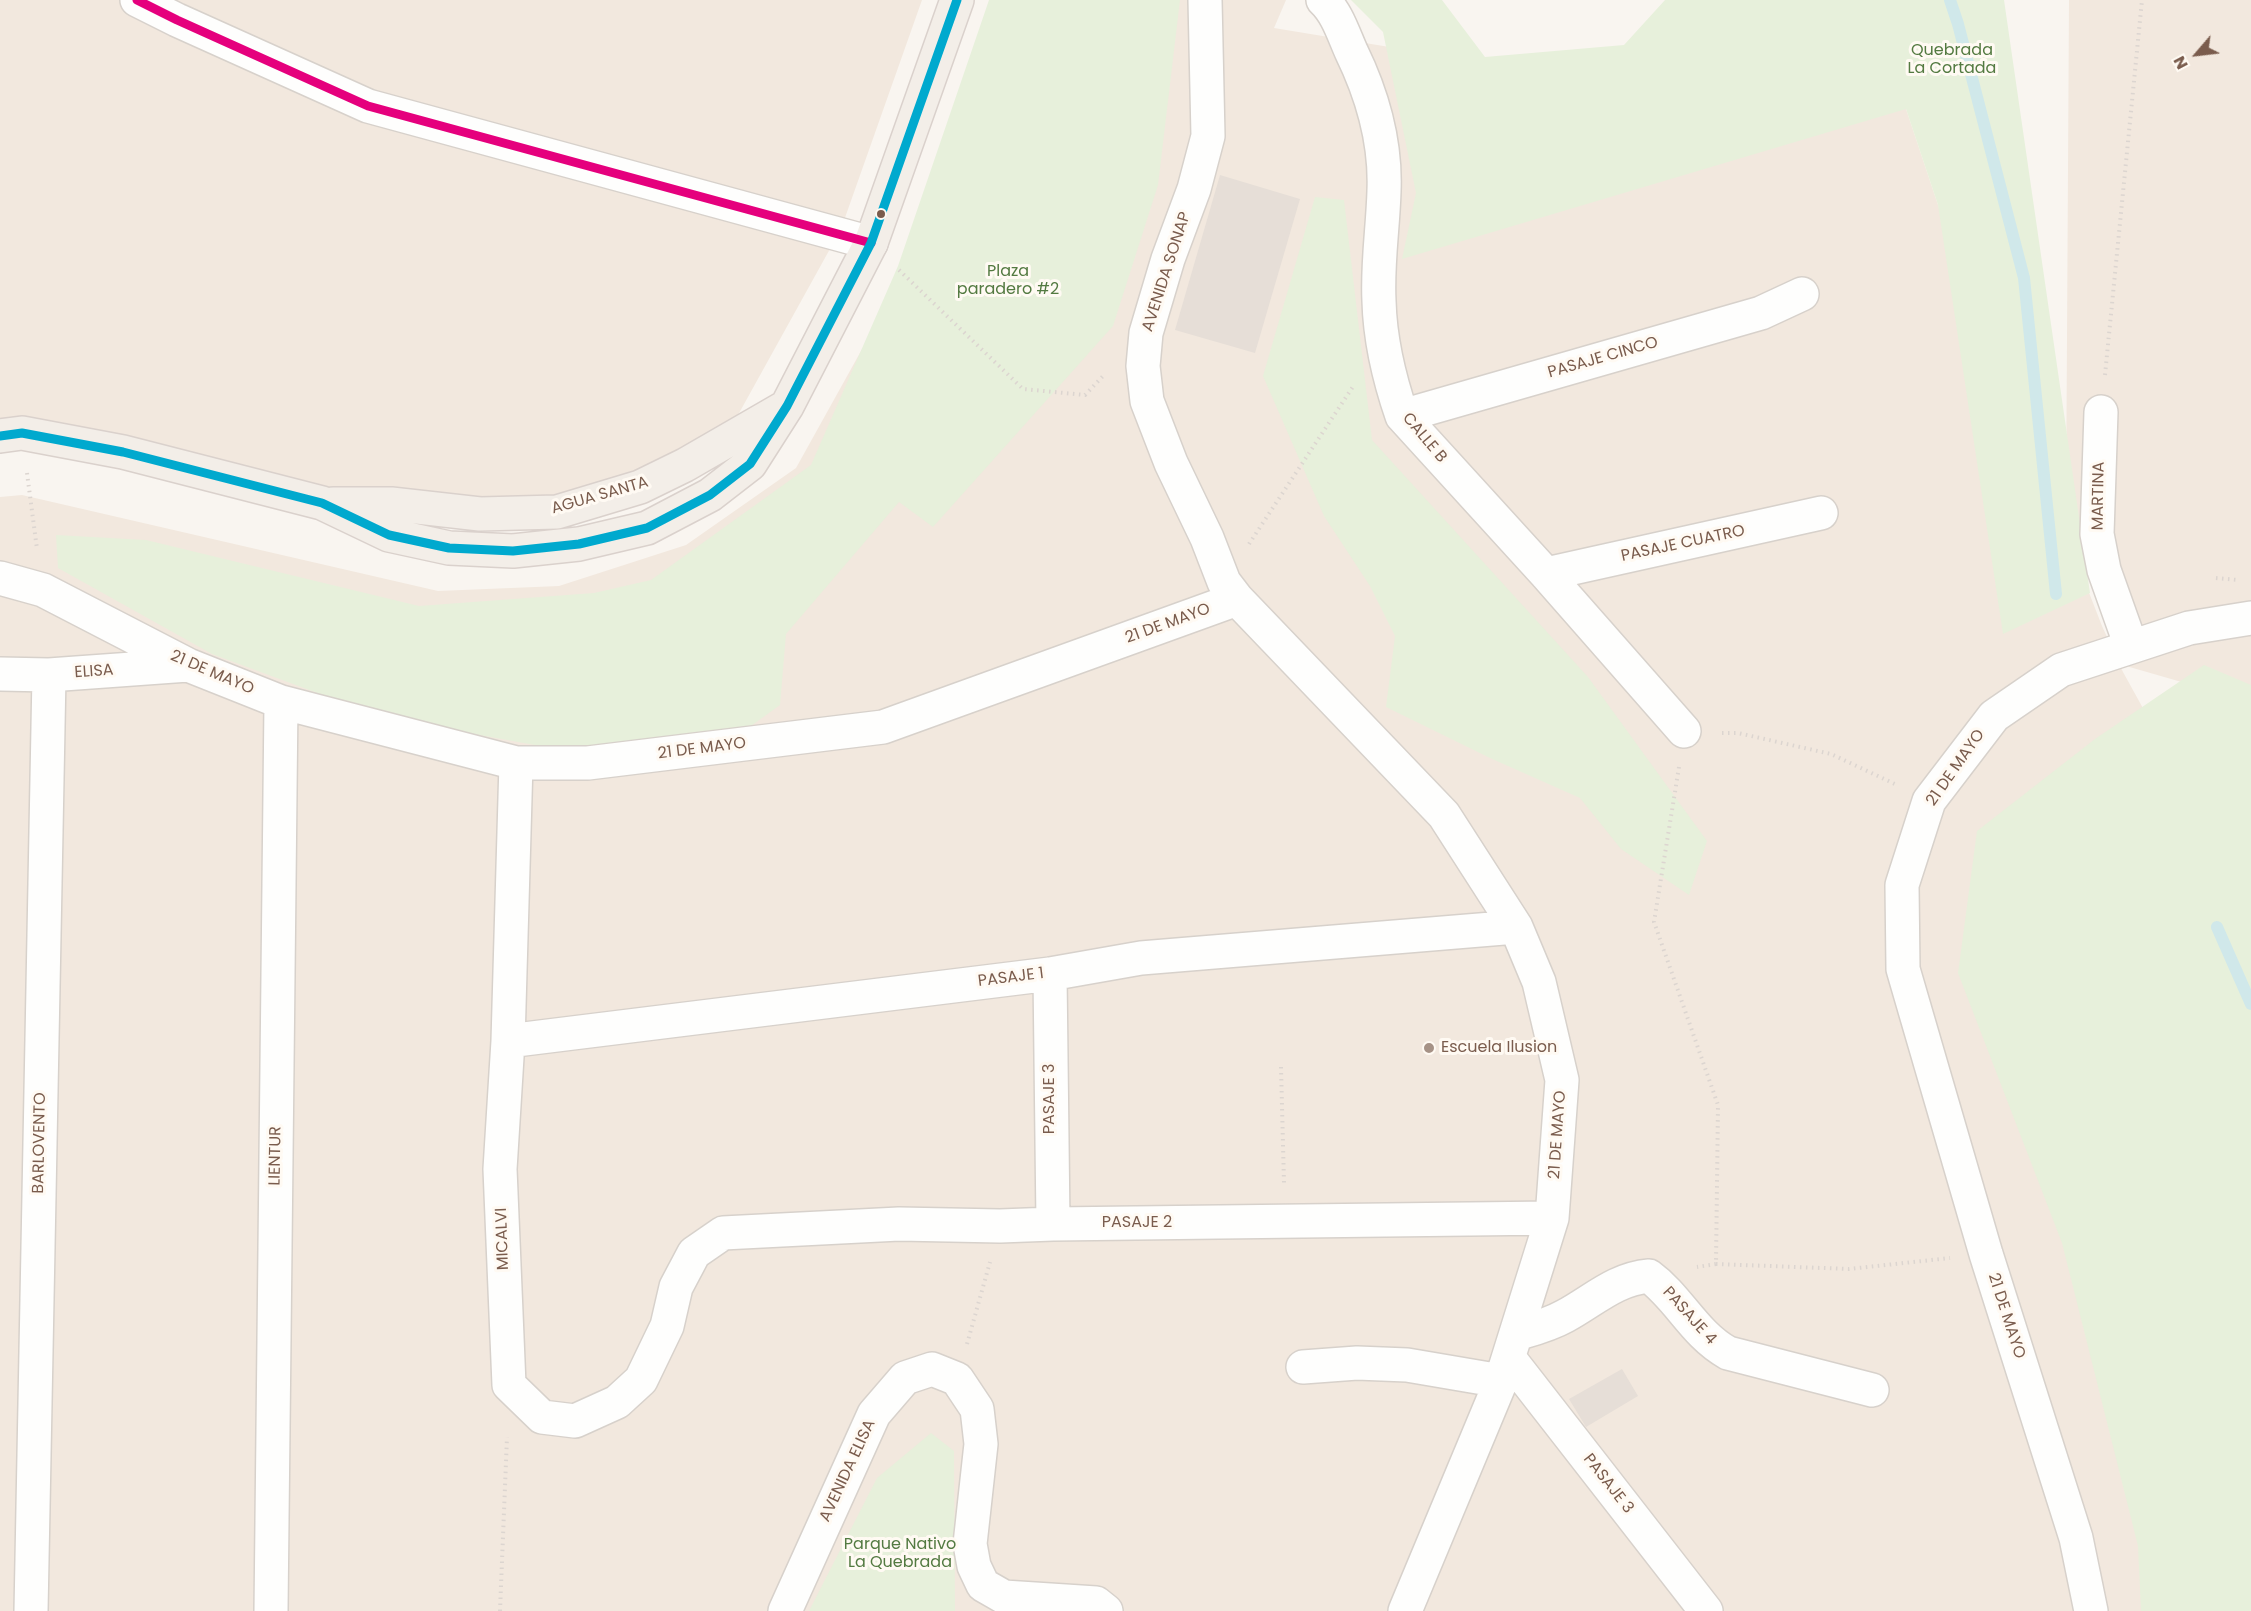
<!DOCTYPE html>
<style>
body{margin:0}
#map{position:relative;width:2251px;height:1611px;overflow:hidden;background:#f9f5f0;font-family:Poppins,sans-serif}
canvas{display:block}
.north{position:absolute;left:2167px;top:24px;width:60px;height:60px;-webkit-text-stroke:4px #fffaf3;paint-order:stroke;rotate:242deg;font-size:16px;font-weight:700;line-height:24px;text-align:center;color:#7a5c4d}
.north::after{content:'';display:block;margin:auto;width:21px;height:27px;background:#7a5c4d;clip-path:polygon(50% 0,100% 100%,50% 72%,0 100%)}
</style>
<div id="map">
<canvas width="2251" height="1611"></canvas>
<div class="north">N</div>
</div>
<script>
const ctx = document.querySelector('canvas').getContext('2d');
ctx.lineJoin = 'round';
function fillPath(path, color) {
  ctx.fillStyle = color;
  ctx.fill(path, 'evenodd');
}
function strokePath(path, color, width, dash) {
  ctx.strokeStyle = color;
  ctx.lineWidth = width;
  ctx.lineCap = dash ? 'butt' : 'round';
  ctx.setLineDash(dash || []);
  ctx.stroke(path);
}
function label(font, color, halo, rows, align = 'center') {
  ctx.font = font + ' Poppins,sans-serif';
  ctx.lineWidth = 6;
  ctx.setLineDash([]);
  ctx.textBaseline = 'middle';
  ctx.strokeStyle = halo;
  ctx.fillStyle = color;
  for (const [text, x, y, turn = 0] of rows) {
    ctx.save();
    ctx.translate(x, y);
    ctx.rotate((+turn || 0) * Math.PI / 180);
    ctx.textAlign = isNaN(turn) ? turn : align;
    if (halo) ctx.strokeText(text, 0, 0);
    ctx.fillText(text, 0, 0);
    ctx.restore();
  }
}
fillPath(new Path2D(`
 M 0,0 L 922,0 L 841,229 L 738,415 L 651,476 L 545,510 L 445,514 L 27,418 L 0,420 Z
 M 1003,0 L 1286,0 L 1274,28 L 1608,83 L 1906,109 L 1938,205 L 2102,626 L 2123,672 L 2176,768 L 2186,1611 L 0,1611 L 0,497 L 22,495 L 438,591 L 559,586 L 686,545 L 796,468 L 911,261 Z
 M 2069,0 L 2251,0 L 2251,702 L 2126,666 L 2066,505 Z`), '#f2e8de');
fillPath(new Path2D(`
 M 989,0 L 1180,0 L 1158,185 L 1113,326 L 933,527 L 899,502 L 786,634 L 780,705 L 744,731 L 557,749 L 385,718 L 212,654 L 58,568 L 56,535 L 146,540 L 419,606 L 594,593 L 651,580 L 811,465 L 898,266 Z
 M 1351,0 L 1442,0 L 1485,57 L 1624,45 L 1665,0 L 2004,0 L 2090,593 L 2003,634 L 1938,205 L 1906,109 L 1402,259 L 1416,193 L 1383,32 Z
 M 1315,197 L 1344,200 L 1372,440 L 1588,677 L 1707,841 L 1689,895 L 1621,849 L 1580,798 L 1490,758 L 1386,707 L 1395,636 L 1370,586 L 1324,516 L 1263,376 Z
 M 2204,665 L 2251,685 L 2251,1611 L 2141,1611 L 2138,1546 L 2062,1243 L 1958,973 L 1977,831 L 2095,739 Z
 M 931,1433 L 954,1451 L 955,1611 L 809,1611 L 877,1478 Z`), '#e7f0db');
strokePath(new Path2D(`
 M 1950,0 L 1958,24 L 2024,278 L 2056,594
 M 2217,927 L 2251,1004`), '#d0e8ea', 12);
fillPath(new Path2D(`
 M 1220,175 L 1300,199 L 1255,353 L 1175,330 Z
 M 1622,1369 L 1638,1396 L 1586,1427 L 1569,1399 Z`), '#e6ded7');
const minor = new Path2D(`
 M 137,0 L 177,20 L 368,106 L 871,243
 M 1205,0 L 1208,136 L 1194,189 L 1168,259 L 1146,333 L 1143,366 L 1147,401 L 1171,463 L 1207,538 L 1224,582 L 1237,599 L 1444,815 L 1516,927 L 1539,982 L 1562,1080 L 1552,1218 L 1501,1381 L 1405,1611
 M 1323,0 C 1337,13 1343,33 1351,51 C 1373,96 1386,142 1384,191 C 1383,228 1377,264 1379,301 C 1380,341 1389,378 1402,416 L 1546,574 L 1684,731
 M 2101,412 L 2097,534 L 2104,570 L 2131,646
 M 1402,416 L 1761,313 L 1802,294
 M 1546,574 L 1821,513
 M 0,578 L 43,590 L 188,665 L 281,702 L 516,763 L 588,763 L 883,727 L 1237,599
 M 0,674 L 49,675 L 188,665
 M 516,763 L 508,1041 L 500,1169 L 509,1385 L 542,1417 L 575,1421 L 617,1402 L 641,1380 L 667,1326 L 676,1287 L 694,1253 L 723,1233 L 899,1224 L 1000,1226 L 1053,1224 L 1552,1218
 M 1050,974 L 1053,1224
 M 508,1041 L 1050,974 L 1141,958 L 1516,927
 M 1516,1334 C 1533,1329 1549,1325 1565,1316 C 1593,1301 1615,1279 1649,1276 C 1679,1298 1694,1334 1728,1353 L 1872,1390
 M 1509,1358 L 1706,1611
 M 1303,1367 L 1357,1363 L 1407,1365 L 1501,1381
 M 31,1611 L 49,675
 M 271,1611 L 281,702
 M 785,1611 L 874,1414 L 905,1378 L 932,1369 L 957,1379 L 977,1409 L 981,1444 L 970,1544 L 974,1566 L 983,1585 L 1004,1597 L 1096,1603 L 1106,1611
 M 2091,1611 L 2076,1538 L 1986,1254 L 1903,969 L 1902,885 L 1929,801 L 1994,716 L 2061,670 L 2189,628 L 2251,618`);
const major = new Path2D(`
 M 0,436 L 22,433 L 123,452 L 322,503 L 389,535 L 449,548 L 513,551 L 579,544 L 647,528 L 710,495 L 750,464 L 787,406 L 871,243 L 957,0
 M 333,504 L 391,504 L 480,514 L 557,512 L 640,487 L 685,465 L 782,409`);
strokePath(minor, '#d7d1cb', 36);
strokePath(major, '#dad1cc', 36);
strokePath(new Path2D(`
 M 899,270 L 1023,389 L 1085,395 L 1105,374
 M 2105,375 L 2142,0
 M 27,473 L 37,549
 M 1249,544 L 1354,385
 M 2216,578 L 2238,580
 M 1722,733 L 1738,733 L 1831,754 L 1897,785
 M 1679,767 L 1654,922 L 1718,1105 L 1716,1264 L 1697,1267
 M 1281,1067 L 1284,1183
 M 1716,1264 L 1849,1269 L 1950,1258
 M 967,1344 L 990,1262
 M 500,1611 L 507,1437`), '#dcd5d0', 4, [1.5, 4.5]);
strokePath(minor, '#fefefd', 33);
strokePath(major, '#f3eee8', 33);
strokePath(new Path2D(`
 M 137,0 L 177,20 L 368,106 L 871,243`), '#e5007d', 9);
strokePath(new Path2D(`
 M 0,436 L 22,433 L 123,452 L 322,503 L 389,535 L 449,548 L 513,551 L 579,544 L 647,528 L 710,495 L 750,464 L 787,406 L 871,243 L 957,0`), '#00a9ce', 9);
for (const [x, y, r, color] of [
 [881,214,5,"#7a5c4d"],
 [1429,1048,6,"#a69286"]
]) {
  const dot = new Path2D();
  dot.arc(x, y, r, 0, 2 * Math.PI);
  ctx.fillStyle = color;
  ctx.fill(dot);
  strokePath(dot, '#fffaf3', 2);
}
label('16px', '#537a41', '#fffaf3', [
 ["Quebrada",1952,51],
 ["La Cortada",1952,69],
 ["Plaza",1008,272],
 ["paradero #2",1008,290],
 ["Parque Nativo",900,1545],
 ["La Quebrada",900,1563]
]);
label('16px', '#7a5c4d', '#fffaf3', [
 ["AVENIDA SONAP",1167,272,-72],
 ["PASAJE CINCO",1603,358,-16],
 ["CALLE B",1424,438,50],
 ["AGUA SANTA",600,496,-16],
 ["MARTINA",2099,496,-89],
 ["PASAJE CUATRO",1683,544,-12],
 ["21 DE MAYO",1168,624,-20],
 ["ELISA",94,672,-4],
 ["21 DE MAYO",212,673,23],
 ["21 DE MAYO",702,749,-7],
 ["21 DE MAYO",1956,768,-55],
 ["PASAJE 1",1011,978,-7],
 ["PASAJE 3",1050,1099,-90],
 ["21 DE MAYO",1558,1135,-86],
 ["BARLOVENTO",40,1143,-89],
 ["LIENTUR",276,1156,-89],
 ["PASAJE 2",1137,1223],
 ["MICALVI",503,1239,-92],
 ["PASAJE 4",1689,1316,48],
 ["21 DE MAYO",2006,1316,72],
 ["AVENIDA ELISA",848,1471,-65],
 ["PASAJE 3",1608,1484,52]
]);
label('16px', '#7a5c4d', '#fffaf3', [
 ["Escuela Ilusion",1441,1048]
], 'left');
</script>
